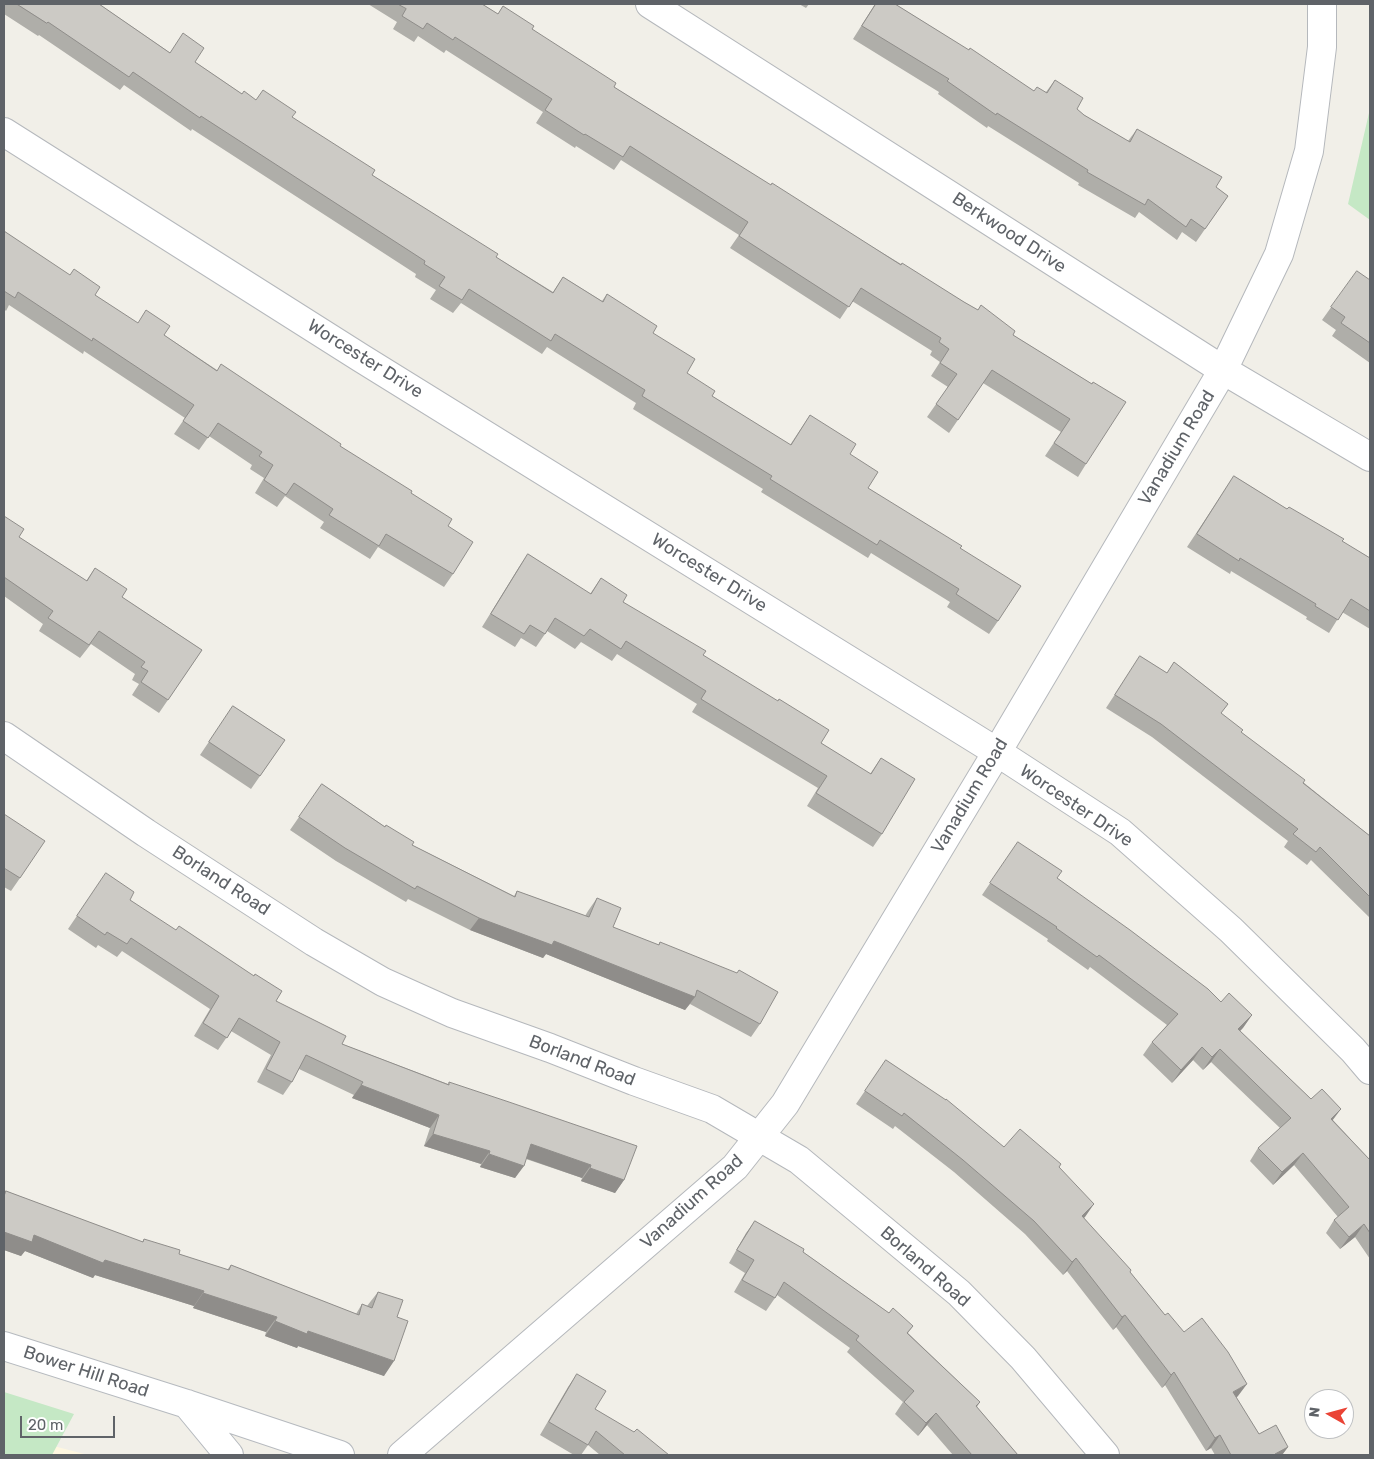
<!DOCTYPE html>
<style>
body{margin:0}
#map{position:relative;width:1374px;height:1459px;overflow:hidden;background:#f1efe8;font-family:Rubik,sans-serif}
canvas{display:block}
.frame{position:absolute;inset:0;border:5px solid #5f6368;pointer-events:none}
.north{position:absolute;left:1304px;top:1389px;width:50px;height:50px;box-sizing:border-box;background:#fff;border:1px solid #bfc1c3;border-radius:50%;rotate:277deg;font-size:14px;font-weight:700;line-height:20px;text-align:center;color:#5f6368}
.north::after{content:'';display:block;margin:auto;width:18px;height:22px;background:#ea4335;clip-path:polygon(50% 0,100% 100%,50% 72%,0 100%)}
.scale{position:absolute;left:20px;top:1416px;width:95px;height:22px;box-sizing:border-box;border:2px solid #5f6368;border-top:0;padding-left:6px;font-size:15px;line-height:18px;white-space:nowrap;color:#5f6368;-webkit-text-stroke:4px #fff;paint-order:stroke}
</style>
<div id="map">
<canvas width="1374" height="1459"></canvas>
<div class="frame"></div>
<div class="north">N</div>
<div class="scale">20 m</div>
</div>
<script>
const ctx = document.querySelector('canvas').getContext('2d');
ctx.lineJoin = 'round';
function fillPath(path, color) {
  ctx.fillStyle = color;
  ctx.fill(path, 'evenodd');
}
function strokePath(path, color, width, dash) {
  ctx.strokeStyle = color;
  ctx.lineWidth = width;
  ctx.lineCap = dash ? 'butt' : 'round';
  ctx.setLineDash(dash || []);
  ctx.stroke(path);
}
function label(font, color, halo, rows, align = 'center') {
  ctx.font = font + ' Rubik,sans-serif';
  ctx.lineWidth = 4.5;
  ctx.setLineDash([]);
  ctx.textBaseline = 'middle';
  ctx.strokeStyle = halo;
  ctx.fillStyle = color;
  for (const [text, x, y, turn = 0] of rows) {
    ctx.save();
    ctx.translate(x, y);
    ctx.rotate((+turn || 0) * Math.PI / 180);
    ctx.textAlign = isNaN(turn) ? turn : align;
    if (halo) ctx.strokeText(text, 0, 0);
    ctx.fillText(text, 0, 0);
    ctx.restore();
  }
}
fillPath(new Path2D(`
 M 4,1433 L 88,1455 L 4,1455 Z`), '#fef7e0');
fillPath(new Path2D(`
 M 1369,113 L 1370,113 L 1370,220 L 1348,204 Z
 M 4,1392 L 74,1414 L 52,1455 L 4,1455 Z`), '#c5e8c5');
const street = new Path2D(`
 M 650,4 L 1223,370 L 1370,457
 M 4,132 L 361,358 L 997,752 L 1120,832 L 1231,930 L 1353,1050 L 1370,1070
 M 4,736 L 146,833 L 314,942 L 383,982 L 452,1013 L 550,1048 L 634,1081 L 712,1109 L 799,1160 L 959,1293 L 1023,1358 L 1105,1455
 M 402,1455 L 735,1167 L 785,1104 L 997,752 L 1223,370 L 1279,254 L 1309,151 L 1322,47 L 1322,4`);
const secondary = new Path2D(`
 M 4,1346 L 187,1404 L 340,1455
 M 187,1404 L 229,1455`);
strokePath(street, '#b5b8bc', 30);
strokePath(secondary, '#b6babf', 30);
strokePath(street, '#fff', 28);
strokePath(secondary, '#fff', 28);
fillPath(new Path2D(`
 M 4,4 L 99,4 L 169,52 L 195,62 L 242,94 L 256,100 L 292,117 L 372,175 L 496,257 L 553,292 L 563,277 L 602,301 L 607,294 L 653,333 L 687,373 L 712,396 L 790,445 L 810,415 L 850,454 L 868,488 L 960,548 L 998,621 L 989,634 L 947,607 L 950,602 L 871,553 L 868,558 L 761,492 L 763,489 L 633,409 L 636,403 L 547,347 L 542,354 L 461,303 L 453,313 L 430,299 L 436,290 L 415,277 L 416,274 L 192,129 L 191,131 L 124,85 L 120,90 L 39,35 L 38,36 L 4,14 Z
 M 368,4 L 482,4 L 498,14 L 503,6 L 532,29 L 614,87 L 770,185 L 964,302 L 978,310 L 981,305 L 1013,335 L 1092,384 L 1086,464 L 1078,477 L 1045,456 L 1061,432 L 983,383 L 949,433 L 927,417 L 948,387 L 931,376 L 940,362 L 930,355 L 932,351 L 852,301 L 840,319 L 730,248 L 739,235 L 621,160 L 614,170 L 576,146 L 575,148 L 536,123 L 543,112 L 446,50 L 444,53 L 418,36 L 414,42 L 393,29 L 397,22 Z
 M 799,4 L 809,4 L 806,8 Z
 M 875,4 L 895,4 L 1034,91 L 1046,92 L 1055,80 L 1077,109 L 1084,115 L 1128,141 L 1137,129 L 1228,196 L 1196,242 L 1182,232 L 1177,240 L 1139,212 L 1135,218 L 1078,185 L 1079,183 L 988,126 L 987,128 L 938,94 L 939,92 L 853,39 Z
 M 4,231 L 95,295 L 137,323 L 164,335 L 217,370 L 340,446 L 411,493 L 448,526 L 453,574 L 444,587 L 378,547 L 370,559 L 320,528 L 324,522 L 285,496 L 277,507 L 255,493 L 264,478 L 250,469 L 252,465 L 209,436 L 199,450 L 174,434 L 185,418 L 84,351 L 83,354 L 9,305 L 6,311 L 4,309 Z
 M 1357,271 L 1370,281 L 1370,363 L 1332,336 L 1336,330 L 1322,320 Z
 M 1234,476 L 1287,509 L 1370,558 L 1370,629 L 1342,612 L 1329,633 L 1306,619 L 1307,617 L 1231,571 L 1230,574 L 1187,547 Z
 M 4,516 L 19,537 L 86,581 L 95,568 L 122,597 L 202,650 L 159,713 L 132,695 L 139,684 L 132,680 L 135,674 L 91,644 L 80,658 L 39,631 L 43,624 L 4,596 Z
 M 528,554 L 590,594 L 601,578 L 623,602 L 703,655 L 821,743 L 870,774 L 881,758 L 882,834 L 873,847 L 807,806 L 818,788 L 692,712 L 697,704 L 617,654 L 612,661 L 581,642 L 575,649 L 547,631 L 536,647 L 521,638 L 515,647 L 482,627 L 519,567 Z
 M 1140,656 L 1167,673 L 1174,662 L 1228,704 L 1221,713 L 1241,732 L 1370,836 L 1370,918 L 1311,860 L 1307,865 L 1284,847 L 1288,841 L 1152,737 L 1106,708 Z
 M 233,706 L 285,740 L 251,789 L 200,755 Z
 M 322,784 L 412,845 L 514,896 L 517,891 L 585,916 L 588,911 L 597,898 L 613,927 L 658,945 L 660,942 L 760,1024 L 751,1037 L 690,1004 L 685,1010 L 546,954 L 543,958 L 470,930 L 408,899 L 406,902 L 336,861 L 290,830 Z
 M 4,814 L 20,878 L 11,891 L 4,887 Z
 M 1018,842 L 1057,878 L 1221,1002 L 1252,1015 L 1240,1031 L 1333,1120 L 1370,1160 L 1370,1259 L 1355,1237 L 1340,1249 L 1326,1233 L 1334,1220 L 1338,1217 L 1294,1165 L 1273,1185 L 1250,1161 L 1258,1148 L 1280,1128 L 1211,1062 L 1203,1070 L 1193,1060 L 1172,1083 L 1143,1055 L 1152,1042 L 1167,1025 L 1090,967 L 1088,970 L 1047,941 L 1048,939 L 982,895 Z
 M 106,873 L 130,900 L 276,1001 L 342,1044 L 448,1084 L 449,1082 L 624,1180 L 615,1193 L 581,1181 L 582,1178 L 526,1159 L 515,1178 L 480,1167 L 481,1164 L 424,1146 L 430,1128 L 352,1098 L 354,1095 L 299,1069 L 292,1082 L 283,1095 L 257,1082 L 271,1055 L 231,1031 L 218,1050 L 194,1036 L 210,1009 L 122,951 L 117,957 L 98,945 L 96,948 L 68,929 Z
 M 886,1060 L 1004,1147 L 1059,1167 L 1084,1218 L 1130,1272 L 1165,1315 L 1184,1332 L 1238,1396 L 1236,1398 L 1259,1434 L 1288,1447 L 1282,1455 L 1215,1455 L 1211,1448 L 1206,1451 L 1165,1385 L 1162,1388 L 1116,1327 L 1113,1330 L 1067,1271 L 1063,1275 L 1025,1234 L 954,1172 L 895,1126 L 893,1129 L 856,1104 Z
 M 6,1191 L 142,1242 L 144,1239 L 179,1254 L 227,1270 L 231,1265 L 356,1314 L 362,1304 L 367,1306 L 378,1292 L 397,1317 L 384,1376 L 298,1346 L 297,1348 L 265,1336 L 266,1332 L 193,1308 L 194,1306 L 95,1275 L 93,1278 L 25,1251 L 21,1256 L 4,1250 L 4,1194 Z
 M 755,1221 L 803,1252 L 889,1313 L 913,1326 L 908,1333 L 980,1402 L 977,1407 L 1018,1455 L 953,1455 L 927,1425 L 918,1436 L 895,1414 L 903,1402 L 847,1352 L 850,1348 L 777,1295 L 766,1311 L 734,1292 L 745,1273 L 729,1263 L 746,1233 Z
 M 577,1374 L 595,1409 L 669,1455 L 600,1455 L 588,1445 L 581,1455 L 574,1455 L 540,1435 L 568,1387 Z`), '#afaea9');
fillPath(new Path2D(`
 M 479,918 L 554,941 L 695,997 L 685,1010 L 546,954 L 543,958 L 470,930 Z
 M 1252,1015 L 1243,1028 L 1229,1042 L 1238,1029 Z
 M 1202,1047 L 1193,1060 L 1172,1083 L 1181,1070 Z
 M 1220,1049 L 1211,1062 L 1203,1070 L 1212,1057 Z
 M 361,1085 L 439,1115 L 430,1128 L 352,1098 Z
 M 1341,1109 L 1332,1121 L 1331,1119 Z
 M 433,1134 L 490,1151 L 481,1164 L 424,1146 Z
 M 531,1144 L 591,1165 L 582,1178 L 522,1157 Z
 M 1303,1153 L 1294,1165 L 1273,1185 L 1282,1172 Z
 M 489,1154 L 524,1166 L 515,1178 L 480,1167 Z
 M 590,1168 L 624,1180 L 615,1193 L 581,1181 Z
 M 1094,1204 L 1085,1217 L 1073,1229 L 1082,1216 Z
 M 1364,1224 L 1355,1237 L 1340,1249 L 1349,1237 Z
 M 4,1232 L 34,1235 L 105,1260 L 204,1291 L 194,1306 L 95,1275 L 93,1278 L 25,1251 L 21,1256 L 4,1250 Z
 M 1076,1258 L 1067,1271 L 1063,1275 L 1072,1262 Z
 M 203,1293 L 277,1317 L 266,1332 L 193,1308 Z
 M 1125,1315 L 1116,1327 L 1113,1330 L 1122,1317 Z
 M 275,1321 L 308,1331 L 394,1361 L 384,1376 L 298,1346 L 297,1348 L 265,1336 Z
 M 1174,1372 L 1165,1385 L 1162,1388 L 1171,1375 Z
 M 1247,1384 L 1238,1396 L 1224,1405 L 1233,1392 Z
 M 936,1413 L 927,1425 L 918,1436 L 926,1423 Z
 M 1220,1435 L 1211,1448 L 1206,1451 L 1215,1438 Z
 M 1288,1447 L 1282,1455 L 1274,1455 L 1275,1454 Z`), '#8f8d8a');
const building = new Path2D(`
 M 17,4 L 99,4 L 170,53 L 183,33 L 204,48 L 195,62 L 242,94 L 244,91 L 256,100 L 263,90 L 296,112 L 292,117 L 375,170 L 372,175 L 498,254 L 496,257 L 553,293 L 563,277 L 603,302 L 607,294 L 657,326 L 653,333 L 695,359 L 687,373 L 715,391 L 712,396 L 791,445 L 810,415 L 856,444 L 850,454 L 878,472 L 868,488 L 962,546 L 960,548 L 1021,586 L 998,621 L 956,594 L 959,589 L 880,540 L 877,545 L 770,479 L 772,476 L 642,396 L 645,390 L 555,334 L 551,341 L 469,289 L 462,300 L 439,286 L 445,277 L 424,264 L 425,261 L 201,116 L 200,118 L 133,72 L 129,77 L 48,22 L 47,23 Z
 M 398,4 L 482,4 L 498,14 L 503,6 L 534,26 L 532,29 L 616,83 L 614,87 L 771,185 L 772,183 L 901,265 L 902,263 L 964,302 L 978,310 L 981,305 L 1015,331 L 1013,335 L 1092,384 L 1093,382 L 1126,402 L 1086,464 L 1054,443 L 1070,419 L 992,370 L 958,420 L 936,404 L 957,374 L 940,363 L 949,349 L 939,342 L 941,338 L 861,288 L 849,307 L 739,236 L 748,222 L 630,146 L 623,157 L 585,134 L 584,135 L 545,110 L 552,99 L 455,37 L 453,40 L 427,23 L 423,29 L 402,16 L 406,9 Z
 M 876,4 L 895,4 L 969,50 L 970,48 L 1034,91 L 1037,87 L 1047,93 L 1055,80 L 1083,98 L 1077,109 L 1084,115 L 1130,142 L 1137,129 L 1222,177 L 1216,187 L 1228,196 L 1205,229 L 1191,219 L 1186,227 L 1148,199 L 1145,205 L 1087,172 L 1088,170 L 997,113 L 996,115 L 947,81 L 949,79 L 862,26 Z
 M 4,231 L 70,275 L 74,269 L 100,287 L 95,295 L 138,323 L 146,310 L 170,326 L 164,335 L 217,371 L 221,364 L 341,444 L 340,446 L 412,491 L 411,493 L 452,519 L 448,526 L 473,542 L 453,574 L 386,534 L 379,546 L 329,515 L 333,509 L 294,483 L 286,495 L 264,480 L 273,465 L 259,456 L 262,452 L 218,423 L 208,438 L 183,421 L 194,405 L 93,338 L 92,341 L 18,292 L 15,298 L 4,291 Z
 M 1357,271 L 1370,280 L 1370,343 L 1341,323 L 1345,317 L 1331,307 Z
 M 1234,476 L 1287,509 L 1289,507 L 1344,539 L 1342,541 L 1370,558 L 1370,611 L 1351,599 L 1338,620 L 1315,606 L 1316,604 L 1240,558 L 1239,561 L 1197,534 Z
 M 4,516 L 24,529 L 19,537 L 87,581 L 95,568 L 127,589 L 122,597 L 202,650 L 168,700 L 141,682 L 148,671 L 141,667 L 145,662 L 99,631 L 89,645 L 48,618 L 53,611 L 4,577 Z
 M 528,554 L 591,594 L 601,578 L 627,595 L 623,602 L 706,651 L 703,655 L 778,701 L 779,699 L 829,730 L 821,743 L 871,774 L 881,758 L 915,779 L 882,834 L 816,793 L 827,776 L 701,699 L 706,691 L 626,641 L 621,649 L 590,629 L 584,636 L 555,618 L 545,634 L 530,625 L 524,634 L 491,614 Z
 M 1140,656 L 1167,673 L 1174,662 L 1228,704 L 1221,713 L 1243,730 L 1241,732 L 1305,780 L 1303,783 L 1370,836 L 1370,897 L 1320,847 L 1316,852 L 1293,834 L 1298,829 L 1161,724 L 1115,695 Z
 M 233,706 L 285,740 L 260,776 L 209,742 Z
 M 322,784 L 385,827 L 386,825 L 414,842 L 412,845 L 515,897 L 517,891 L 589,917 L 597,898 L 621,908 L 613,927 L 659,945 L 660,942 L 737,973 L 739,970 L 778,992 L 760,1024 L 697,990 L 695,997 L 554,941 L 552,945 L 479,918 L 417,886 L 415,889 L 345,848 L 299,817 Z
 M 4,814 L 45,841 L 20,878 L 4,868 Z
 M 1018,842 L 1062,871 L 1057,878 L 1130,930 L 1208,989 L 1221,1002 L 1229,993 L 1252,1015 L 1238,1029 L 1311,1099 L 1322,1089 L 1341,1109 L 1331,1119 L 1370,1160 L 1370,1233 L 1364,1224 L 1349,1237 L 1334,1220 L 1349,1207 L 1303,1153 L 1282,1172 L 1258,1148 L 1291,1118 L 1220,1049 L 1212,1057 L 1202,1047 L 1181,1070 L 1152,1042 L 1178,1014 L 1099,955 L 1097,957 L 1056,928 L 1057,927 L 990,883 Z
 M 106,873 L 134,892 L 130,900 L 176,930 L 179,926 L 254,976 L 255,974 L 282,991 L 276,1001 L 346,1036 L 342,1044 L 449,1085 L 449,1082 L 509,1102 L 637,1146 L 624,1180 L 590,1168 L 591,1165 L 531,1144 L 524,1166 L 489,1154 L 490,1151 L 433,1134 L 439,1115 L 361,1085 L 363,1082 L 306,1055 L 292,1082 L 266,1069 L 280,1042 L 239,1018 L 227,1038 L 203,1023 L 219,996 L 131,938 L 127,944 L 107,932 L 105,935 L 77,916 Z
 M 886,1060 L 946,1100 L 946,1099 L 1004,1147 L 1020,1129 L 1061,1164 L 1059,1167 L 1094,1204 L 1082,1216 L 1131,1270 L 1130,1272 L 1165,1315 L 1168,1313 L 1184,1332 L 1202,1318 L 1228,1352 L 1247,1384 L 1233,1392 L 1259,1434 L 1276,1425 L 1288,1447 L 1275,1454 L 1275,1455 L 1231,1455 L 1220,1435 L 1215,1438 L 1174,1372 L 1171,1375 L 1125,1315 L 1122,1317 L 1076,1258 L 1072,1262 L 1034,1221 L 963,1160 L 904,1113 L 902,1116 L 865,1091 Z
 M 6,1191 L 143,1242 L 144,1239 L 180,1250 L 179,1254 L 229,1270 L 231,1265 L 359,1315 L 362,1304 L 372,1308 L 378,1292 L 403,1300 L 397,1317 L 408,1321 L 394,1361 L 308,1331 L 307,1334 L 275,1321 L 277,1317 L 203,1293 L 204,1291 L 105,1260 L 103,1263 L 34,1235 L 32,1242 L 4,1232 L 4,1197 Z
 M 755,1221 L 804,1249 L 803,1252 L 889,1313 L 893,1308 L 913,1326 L 907,1333 L 980,1402 L 976,1406 L 1018,1455 L 972,1455 L 936,1413 L 926,1423 L 904,1402 L 914,1391 L 856,1340 L 859,1336 L 784,1282 L 775,1298 L 742,1280 L 754,1260 L 737,1250 Z
 M 577,1374 L 606,1391 L 595,1409 L 634,1432 L 637,1429 L 669,1455 L 625,1455 L 596,1431 L 588,1445 L 549,1422 Z`);
fillPath(building, '#cccac5');
strokePath(building, '#8f8d8a', 1);
label('18px', '#5f6368', '#fff', [
 ["Berkwood Drive",1009,233,33],
 ["Worcester Drive",365,359,32],
 ["Vanadium Road",1177,448,-59],
 ["Worcester Drive",709,573,32],
 ["Vanadium Road",970,796,-59],
 ["Worcester Drive",1076,806,34],
 ["Borland Road",221,881,33],
 ["Borland Road",582,1061,21],
 ["Vanadium Road",692,1202,-42],
 ["Borland Road",925,1267,41],
 ["Bower Hill Road",86,1372,18]
]);
</script>
